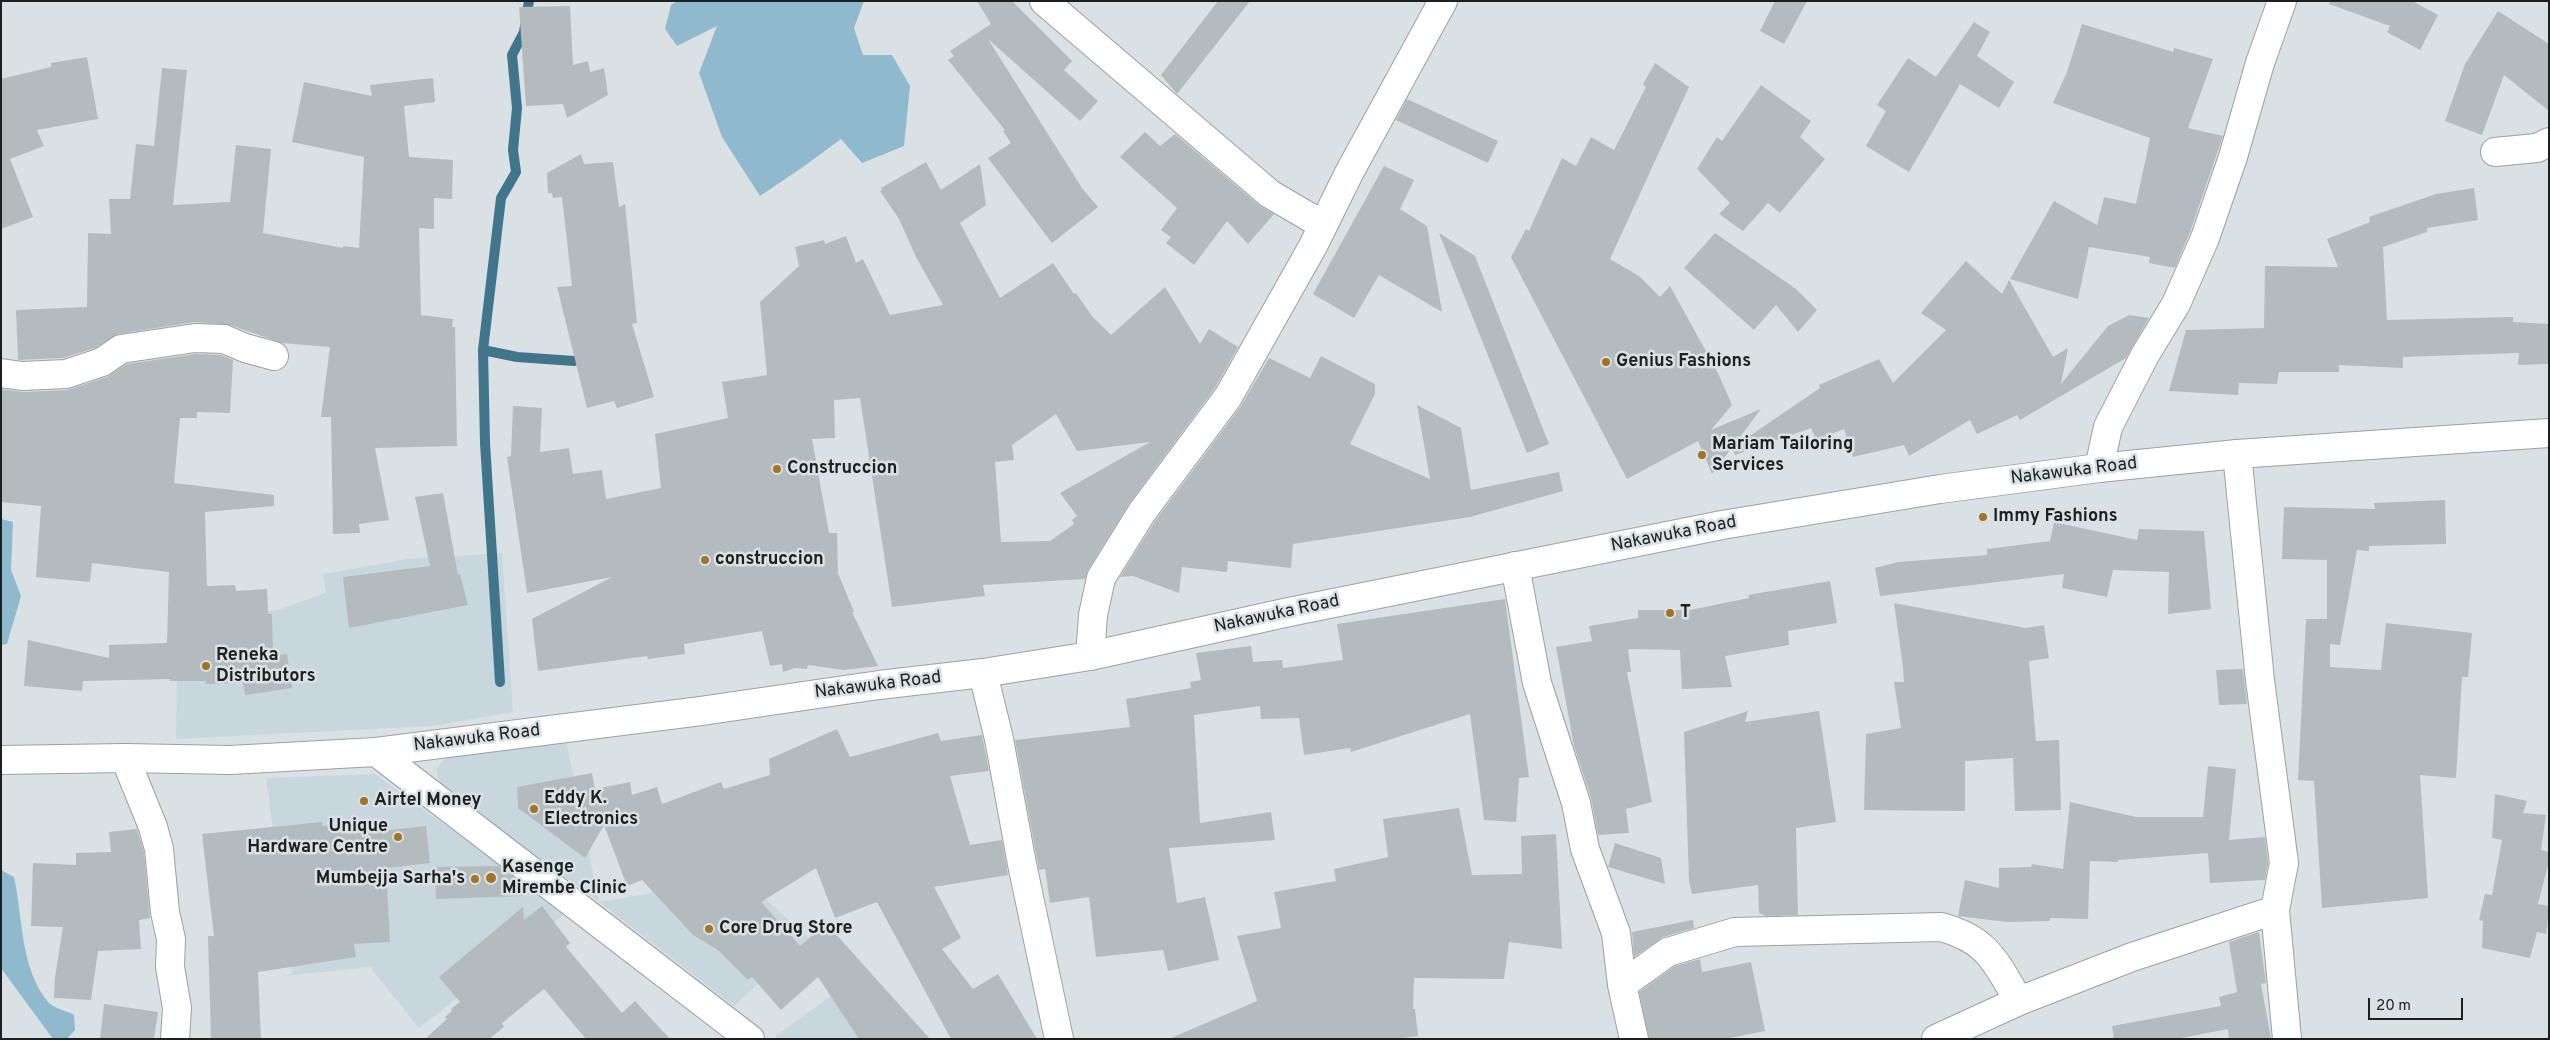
<!DOCTYPE html>
<style>
body{margin:0}
#map{position:relative;width:2550px;height:1040px;overflow:hidden;background:#dae1e4;font-family:Overpass,sans-serif}
canvas{display:block}
.frame{position:absolute;inset:0;border:2px solid #1d2021;pointer-events:none}
.scale{position:absolute;left:2368px;top:998px;width:95px;height:22px;box-sizing:border-box;border:2px solid #1d2021;border-top:0;padding-left:6px;font-size:15px;line-height:18px;white-space:nowrap;color:#1d2021;-webkit-text-stroke:4px #dae1e4;paint-order:stroke}
</style>
<div id="map">
<canvas width="2550" height="1040"></canvas>
<div class="frame"></div>
<div class="scale">20 m</div>
</div>
<script>
const ctx = document.querySelector('canvas').getContext('2d');
ctx.lineJoin = 'round';
function fillPath(path, color) {
  ctx.fillStyle = color;
  ctx.fill(path, 'evenodd');
}
function strokePath(path, color, width, dash) {
  ctx.strokeStyle = color;
  ctx.lineWidth = width;
  ctx.lineCap = dash ? 'butt' : 'round';
  ctx.setLineDash(dash || []);
  ctx.stroke(path);
}
function label(font, color, halo, rows, align = 'center') {
  ctx.font = font + ' Overpass,sans-serif';
  ctx.lineWidth = 5;
  ctx.setLineDash([]);
  ctx.textBaseline = 'middle';
  ctx.strokeStyle = halo;
  ctx.fillStyle = color;
  for (const [text, x, y, turn = 0] of rows) {
    ctx.save();
    ctx.translate(x, y);
    ctx.rotate((+turn || 0) * Math.PI / 180);
    ctx.textAlign = isNaN(turn) ? turn : align;
    if (halo) ctx.strokeText(text, 0, 0);
    ctx.fillText(text, 0, 0);
    ctx.restore();
  }
}
fillPath(new Path2D(`
 M 502,553 L 513,712 L 433,726 L 176,739 L 178,615 L 239,616 L 278,610 L 326,593 L 323,574 L 408,559 Z
 M 566,741 L 599,902 L 652,893 L 650,865 L 728,866 L 809,938 L 734,1006 L 599,902 L 441,786 L 436,770 L 446,757 Z
 M 375,774 L 566,913 L 419,1028 L 370,967 L 274,977 L 293,974 L 266,778 Z
 M 866,971 L 917,1039 L 779,1039 L 775,1036 Z`), '#c8d7de');
fillPath(new Path2D(`
 M 677,1 L 864,1 L 854,28 L 863,55 L 892,55 L 910,86 L 904,146 L 862,163 L 841,139 L 803,167 L 760,196 L 722,137 L 699,73 L 717,26 L 677,46 L 665,29 L 671,5 Z
 M 1,519 L 13,522 L 11,570 L 21,596 L 7,644 L 1,645 Z
 M 1,870 L 14,877 C 23,917 20,970 49,1003 C 54,1008 67,1011 74,1015 L 75,1030 L 67,1039 L 53,1039 L 1,968 Z`), '#8fbace');
strokePath(new Path2D(`
 M 483,350 L 517,357 L 574,361
 M 500,682 L 485,443 L 483,350 L 501,198 L 516,172 L 513,150 L 517,108 L 512,55 L 524,32 L 529,1`), '#40758b', 10);
fillPath(new Path2D(`
 M 977,1 L 1012,1 L 1072,61 L 1064,70 L 1098,101 L 1080,121 L 988,39 L 1082,188 L 1098,207 L 1052,243 L 988,158 L 1011,143 L 1003,131 L 1005,130 L 948,60 L 954,56 L 950,51 L 991,24 Z
 M 1218,1 L 1250,1 L 1177,94 L 1161,75 Z
 M 1775,1 L 1807,1 L 1784,44 L 1760,31 Z
 M 2330,1 L 2412,1 L 2438,15 L 2420,50 L 2387,32 L 2390,26 L 2329,4 Z
 M 570,6 L 573,65 L 588,61 L 590,72 L 604,68 L 608,95 L 567,118 L 563,104 L 526,106 L 519,7 Z
 M 2498,11 L 2549,44 L 2549,111 L 2504,75 L 2482,135 L 2445,121 L 2465,64 Z
 M 1974,22 L 1990,32 L 1977,56 L 2014,82 L 1999,108 L 1960,84 L 1909,172 L 1866,146 L 1886,111 L 1877,105 L 1908,58 L 1936,77 Z
 M 2082,24 L 2173,52 L 2174,48 L 2213,59 L 2188,128 L 2223,136 L 2190,232 L 2175,268 L 2149,263 L 2150,257 L 2089,247 L 2078,299 L 2010,279 L 2054,201 L 2097,225 L 2104,197 L 2136,204 L 2150,138 L 2053,103 L 2067,72 Z
 M 87,57 L 98,119 L 37,130 L 44,146 L 10,159 L 33,217 L 1,229 L 1,79 L 51,67 L 51,63 Z
 M 1655,63 L 1689,87 L 1610,259 L 1639,276 L 1660,297 L 1670,286 L 1718,373 L 1732,405 L 1711,430 L 1761,409 L 1712,474 L 1698,441 L 1627,479 L 1511,257 L 1526,229 L 1529,231 L 1562,158 L 1576,166 L 1591,137 L 1614,150 L 1646,87 L 1643,84 Z
 M 162,68 L 187,70 L 173,205 L 230,202 L 236,145 L 271,149 L 263,233 L 343,248 L 343,246 L 359,248 L 364,157 L 292,142 L 304,82 L 372,96 L 370,85 L 433,78 L 435,102 L 404,106 L 409,157 L 453,160 L 452,199 L 434,198 L 434,229 L 419,228 L 421,315 L 453,319 L 452,327 L 455,327 L 457,446 L 375,448 L 389,520 L 359,524 L 360,533 L 333,534 L 331,417 L 321,417 L 330,347 L 282,343 L 230,325 L 195,322 L 118,334 L 95,348 L 63,358 L 18,360 L 16,310 L 87,307 L 88,233 L 111,234 L 109,199 L 130,199 L 136,144 L 154,146 Z
 M 1761,85 L 1811,121 L 1800,137 L 1825,159 L 1780,213 L 1768,203 L 1743,231 L 1719,214 L 1730,203 L 1697,169 L 1717,137 L 1722,141 Z
 M 1407,99 L 1498,141 L 1488,163 L 1396,120 Z
 M 1145,132 L 1160,146 L 1175,134 L 1260,206 L 1274,214 L 1248,244 L 1227,221 L 1194,265 L 1166,243 L 1171,237 L 1161,230 L 1177,208 L 1120,157 Z
 M 581,154 L 584,164 L 613,162 L 619,207 L 625,204 L 637,323 L 632,324 L 654,397 L 617,408 L 614,401 L 587,408 L 557,287 L 572,286 L 562,197 L 553,198 L 552,193 L 548,193 L 547,173 Z
 M 926,162 L 941,190 L 980,164 L 986,205 L 960,223 L 1000,298 L 1053,263 L 1074,294 L 1076,293 L 1092,316 L 1111,335 L 1165,287 L 1200,344 L 1209,329 L 1238,347 L 1215,388 L 1129,504 L 1088,570 L 1085,579 L 983,585 L 985,596 L 892,607 L 860,398 L 834,400 L 835,438 L 812,439 L 829,533 L 837,533 L 838,573 L 854,612 L 852,612 L 878,666 L 844,670 L 808,665 L 807,669 L 795,668 L 783,672 L 782,664 L 770,666 L 762,631 L 684,644 L 685,654 L 648,659 L 647,656 L 538,671 L 532,619 L 612,577 L 527,593 L 507,457 L 511,456 L 513,406 L 542,408 L 540,452 L 569,448 L 573,474 L 602,470 L 606,499 L 661,488 L 655,434 L 728,418 L 722,382 L 767,375 L 760,302 L 799,266 L 795,247 L 824,240 L 825,244 L 846,236 L 856,263 L 863,259 L 890,315 L 943,305 L 916,257 L 899,219 L 880,191 L 882,190 L 881,188 ZM 1056,414 L 1077,451 L 1150,442 L 1060,493 L 1077,516 L 1072,520 L 1074,524 L 1050,541 L 1001,542 L 995,462 L 1014,460 L 1012,445 Z
 M 1384,166 L 1414,180 L 1400,209 L 1427,226 L 1442,312 L 1379,275 L 1354,318 L 1313,294 Z
 M 2474,188 L 2478,220 L 2427,228 L 2427,232 L 2383,247 L 2387,320 L 2513,317 L 2513,322 L 2549,324 L 2549,364 L 2518,365 L 2519,353 L 2403,357 L 2403,368 L 2339,365 L 2339,372 L 2279,372 L 2277,384 L 2239,383 L 2238,395 L 2169,391 L 2186,330 L 2264,328 L 2265,266 L 2338,267 L 2327,239 L 2370,222 L 2369,217 L 2436,194 Z
 M 1439,233 L 1475,256 L 1549,444 L 1527,453 Z
 M 1715,233 L 1796,289 L 1817,310 L 1798,332 L 1776,305 L 1754,330 L 1684,268 Z
 M 1966,261 L 2002,294 L 2009,280 L 2053,357 L 2068,348 L 2061,384 L 2108,326 L 2129,315 L 2149,318 L 2126,358 L 2020,420 L 2017,415 L 1977,434 L 1970,420 L 1909,456 L 1904,445 L 1853,457 L 1844,429 L 1816,440 L 1811,428 L 1735,455 L 1732,448 L 1820,388 L 1819,385 L 1879,359 L 1893,383 L 1946,330 L 1921,313 Z
 M 196,354 L 221,355 L 233,360 L 230,413 L 197,412 L 197,418 L 180,418 L 174,483 L 274,495 L 274,506 L 205,512 L 207,586 L 235,585 L 236,591 L 267,589 L 268,614 L 272,614 L 273,656 L 287,654 L 292,688 L 245,695 L 243,683 L 206,684 L 206,681 L 170,681 L 170,679 L 83,681 L 82,691 L 24,686 L 28,640 L 109,658 L 109,645 L 167,643 L 169,572 L 92,563 L 90,582 L 36,577 L 41,506 L 1,502 L 1,389 L 23,392 L 67,390 L 107,377 L 127,364 Z
 M 1321,356 L 1375,384 L 1375,394 L 1350,444 L 1430,479 L 1417,405 L 1461,428 L 1471,490 L 1559,472 L 1563,491 L 1470,517 L 1293,544 L 1291,568 L 1228,561 L 1227,572 L 1182,567 L 1179,593 L 1133,576 L 1120,577 L 1155,521 L 1241,406 L 1269,358 L 1310,378 Z
 M 443,493 L 458,575 L 460,574 L 468,605 L 349,628 L 343,577 L 430,566 L 415,497 Z
 M 2445,500 L 2446,544 L 2369,546 L 2369,551 L 2357,550 L 2340,645 L 2330,644 L 2330,667 L 2381,670 L 2386,623 L 2472,633 L 2468,677 L 2462,677 L 2456,778 L 2420,775 L 2428,898 L 2322,908 L 2314,781 L 2298,780 L 2306,619 L 2327,619 L 2327,560 L 2282,559 L 2284,507 L 2375,509 L 2374,503 Z
 M 2054,522 L 2137,540 L 2139,529 L 2204,531 L 2211,609 L 2168,614 L 2169,572 L 2113,570 L 2107,597 L 2062,588 L 2064,574 L 1880,596 L 1875,568 L 1898,562 L 1987,555 L 1987,549 L 2050,541 Z
 M 1830,581 L 1837,623 L 1788,631 L 1789,645 L 1725,656 L 1732,687 L 1682,689 L 1680,650 L 1628,649 L 1631,672 L 1627,672 L 1652,802 L 1626,809 L 1629,833 L 1598,835 L 1591,798 L 1574,746 L 1556,647 L 1592,641 L 1589,626 L 1638,618 L 1638,610 L 1690,610 L 1749,598 L 1748,595 Z
 M 1505,599 L 1529,777 L 1519,778 L 1516,822 L 1484,820 L 1470,714 L 1351,752 L 1350,748 L 1304,755 L 1299,718 L 1261,719 L 1260,706 L 1194,715 L 1200,823 L 1271,812 L 1275,840 L 1169,848 L 1177,903 L 1205,897 L 1219,960 L 1168,971 L 1163,950 L 1096,957 L 1089,897 L 1050,903 L 1045,869 L 1039,870 L 1015,740 L 1130,727 L 1126,699 L 1191,688 L 1190,682 L 1201,680 L 1196,653 L 1251,646 L 1253,662 L 1282,660 L 1283,668 L 1343,660 L 1337,624 Z
 M 1894,603 L 2026,628 L 2044,625 L 2049,658 L 2029,661 L 2036,741 L 2059,740 L 2061,810 L 2015,811 L 2013,758 L 1965,761 L 1965,811 L 1864,810 L 1866,734 L 1901,728 L 1894,682 L 1904,682 L 1903,667 Z
 M 2243,669 L 2247,704 L 2219,705 L 2216,670 Z
 M 1748,711 L 1745,722 L 1819,711 L 1836,822 L 1796,828 L 1798,915 L 1766,916 L 1759,913 L 1758,885 L 1692,894 L 1689,881 L 1684,732 Z
 M 837,729 L 850,757 L 938,733 L 941,741 L 982,735 L 989,771 L 950,776 L 970,845 L 1002,840 L 1008,875 L 934,887 L 961,938 L 942,949 L 973,989 L 998,974 L 1037,1039 L 951,1039 L 877,902 L 835,918 L 816,868 L 761,902 L 800,946 L 826,923 L 930,1039 L 859,1039 L 818,977 L 781,1010 L 752,977 L 748,980 L 718,950 L 693,935 L 642,880 L 627,886 L 604,825 L 585,858 L 518,808 L 517,787 L 592,773 L 595,789 L 630,782 L 632,795 L 657,787 L 662,804 L 721,782 L 724,789 L 770,775 L 769,759 Z
 M 2208,766 L 2236,769 L 2229,840 L 2265,837 L 2268,863 L 2265,880 L 2210,883 L 2208,853 L 2118,860 L 2118,862 L 2090,861 L 2088,919 L 2050,918 L 2050,921 L 2007,922 L 1958,916 L 1965,880 L 1999,888 L 1999,868 L 2031,867 L 2032,864 L 2063,869 L 2070,802 L 2136,817 L 2203,817 Z
 M 2495,794 L 2527,801 L 2523,813 L 2546,815 L 2541,850 L 2549,852 L 2549,861 L 2538,904 L 2549,906 L 2549,913 L 2546,934 L 2537,932 L 2530,958 L 2482,948 L 2483,921 L 2479,920 L 2485,894 L 2492,895 L 2502,840 L 2492,838 Z
 M 1459,808 L 1472,875 L 1522,874 L 1521,836 L 1556,834 L 1562,949 L 1509,942 L 1504,979 L 1414,978 L 1413,1009 L 1415,1009 L 1418,1036 L 1394,1039 L 1169,1039 L 1257,1001 L 1237,936 L 1281,928 L 1274,892 L 1336,881 L 1334,869 L 1388,857 L 1383,819 Z
 M 380,821 L 381,831 L 426,826 L 430,863 L 386,868 L 390,942 L 354,944 L 356,957 L 258,972 L 261,1039 L 211,1039 L 208,936 L 214,936 L 202,834 L 322,822 L 322,826 Z
 M 137,829 L 144,852 L 150,918 L 139,920 L 141,949 L 98,951 L 91,1000 L 54,998 L 55,977 L 63,927 L 31,926 L 33,863 L 76,865 L 76,853 L 111,852 L 109,832 Z
 M 1615,843 L 1661,858 L 1665,884 L 1608,867 Z
 M 499,866 L 523,884 L 523,896 L 436,899 L 435,867 Z
 M 542,906 L 570,943 L 566,947 L 622,1013 L 635,1001 L 670,1039 L 586,1039 L 544,989 L 502,1023 L 504,1027 L 489,1039 L 425,1039 L 447,1019 L 445,1017 L 452,1011 L 451,1009 L 460,1002 L 439,977 L 523,907 L 524,920 Z
 M 1693,920 L 1694,928 L 1663,937 L 1634,957 L 1632,932 Z
 M 2259,932 L 2266,983 L 2261,984 L 2271,1039 L 2229,1039 L 2228,1029 L 2176,1039 L 2114,1039 L 2112,1026 L 2221,1006 L 2219,997 L 2237,992 L 2229,942 Z
 M 1700,959 L 1702,972 L 1751,962 L 1765,1031 L 1725,1039 L 1649,1039 L 1639,992 L 1675,966 Z
 M 104,1004 L 158,1012 L 154,1039 L 100,1039 Z`), '#b4bbbe');
const minor = new Path2D(`
 M 1044,1 L 1270,194 L 1323,225
 M 2495,152 L 2537,148 L 2549,142
 M 1,373 L 22,376 L 66,374 L 102,362 L 121,349 L 195,338 L 224,339 L 245,348 L 274,356
 M 2237,454 L 2260,680 L 2284,863 L 2275,910 L 2287,1039
 M 2099,468 L 2108,427 L 2145,355 L 2176,304 L 2205,238 L 2233,157 L 2260,63 L 2282,1
 M 1515,566 L 1537,683 L 1576,803 L 1585,849 L 1616,933 L 1622,985 L 1634,1039
 M 1090,656 L 1093,615 L 1101,578 L 1142,512 L 1228,397 L 1313,246 L 1349,173 L 1443,1
 M 983,673 L 999,739 L 1022,864 L 1059,1039
 M 376,752 L 750,1039
 M 125,758 L 153,827 L 159,849 L 165,912 L 171,939 L 170,967 L 177,1008 L 175,1039
 M 1622,985 L 1668,952 L 1735,932 L 1941,927 C 1989,940 1995,962 2019,1001
 M 1936,1039 L 2019,1001 L 2132,957 L 2275,910`);
const secondary = new Path2D(`
 M 1,760 L 125,758 L 230,760 L 376,752 L 701,711 L 879,685 L 983,673 L 1090,656 L 1289,612 L 1722,525 L 1940,489 L 2099,468 L 2237,454 L 2549,433`);
strokePath(minor, '#9ba1a4', 30);
strokePath(secondary, '#9ba1a4', 30);
strokePath(minor, '#fff', 28);
strokePath(secondary, '#fff', 28);
for (const [x, y, r, color] of [
 [1606,362,5,"#a17426"],
 [1702,455,5,"#a17426"],
 [777,469,5,"#a17426"],
 [1983,517,5,"#a17426"],
 [705,560,5,"#a17426"],
 [1670,613,5,"#a17426"],
 [206,666,5,"#a17426"],
 [364,801,5,"#a17426"],
 [534,809,5,"#a17426"],
 [398,837,5,"#a17426"],
 [491,878,6,"#a17426"],
 [475,879,5,"#a17426"],
 [709,929,5,"#a17426"]
]) {
  const dot = new Path2D();
  dot.arc(x, y, r, 0, 2 * Math.PI);
  ctx.fillStyle = color;
  ctx.fill(dot);
  strokePath(dot, '#dae1e4', 2);
}
label('bold 18px', '#1d2021', '#dae1e4', [
 ["Genius Fashions",1616,362],
 ["Mariam Tailoring",1712,445],
 ["Services",1712,466],
 ["Construccion",787,469],
 ["Immy Fashions",1993,517],
 ["construccion",715,560],
 ["T",1680,613],
 ["Reneka",216,656],
 ["Distributors",216,677],
 ["Eddy K.",544,799],
 ["Electronics",544,820],
 ["Airtel Money",374,801],
 ["Unique",388,827,"right"],
 ["Hardware Centre",388,848,"right"],
 ["Kasenge",502,868],
 ["Mirembe Clinic",502,889],
 ["Mumbejja Sarha's",465,879,"right"],
 ["Core Drug Store",719,929]
], 'left');
label('18px', '#1d2021', '#dae1e4', [
 ["Nakawuka Road",2074,472,-7],
 ["Nakawuka Road",1674,535,-11],
 ["Nakawuka Road",1277,615,-12],
 ["Nakawuka Road",878,686,-7],
 ["Nakawuka Road",477,739,-7]
]);
</script>
